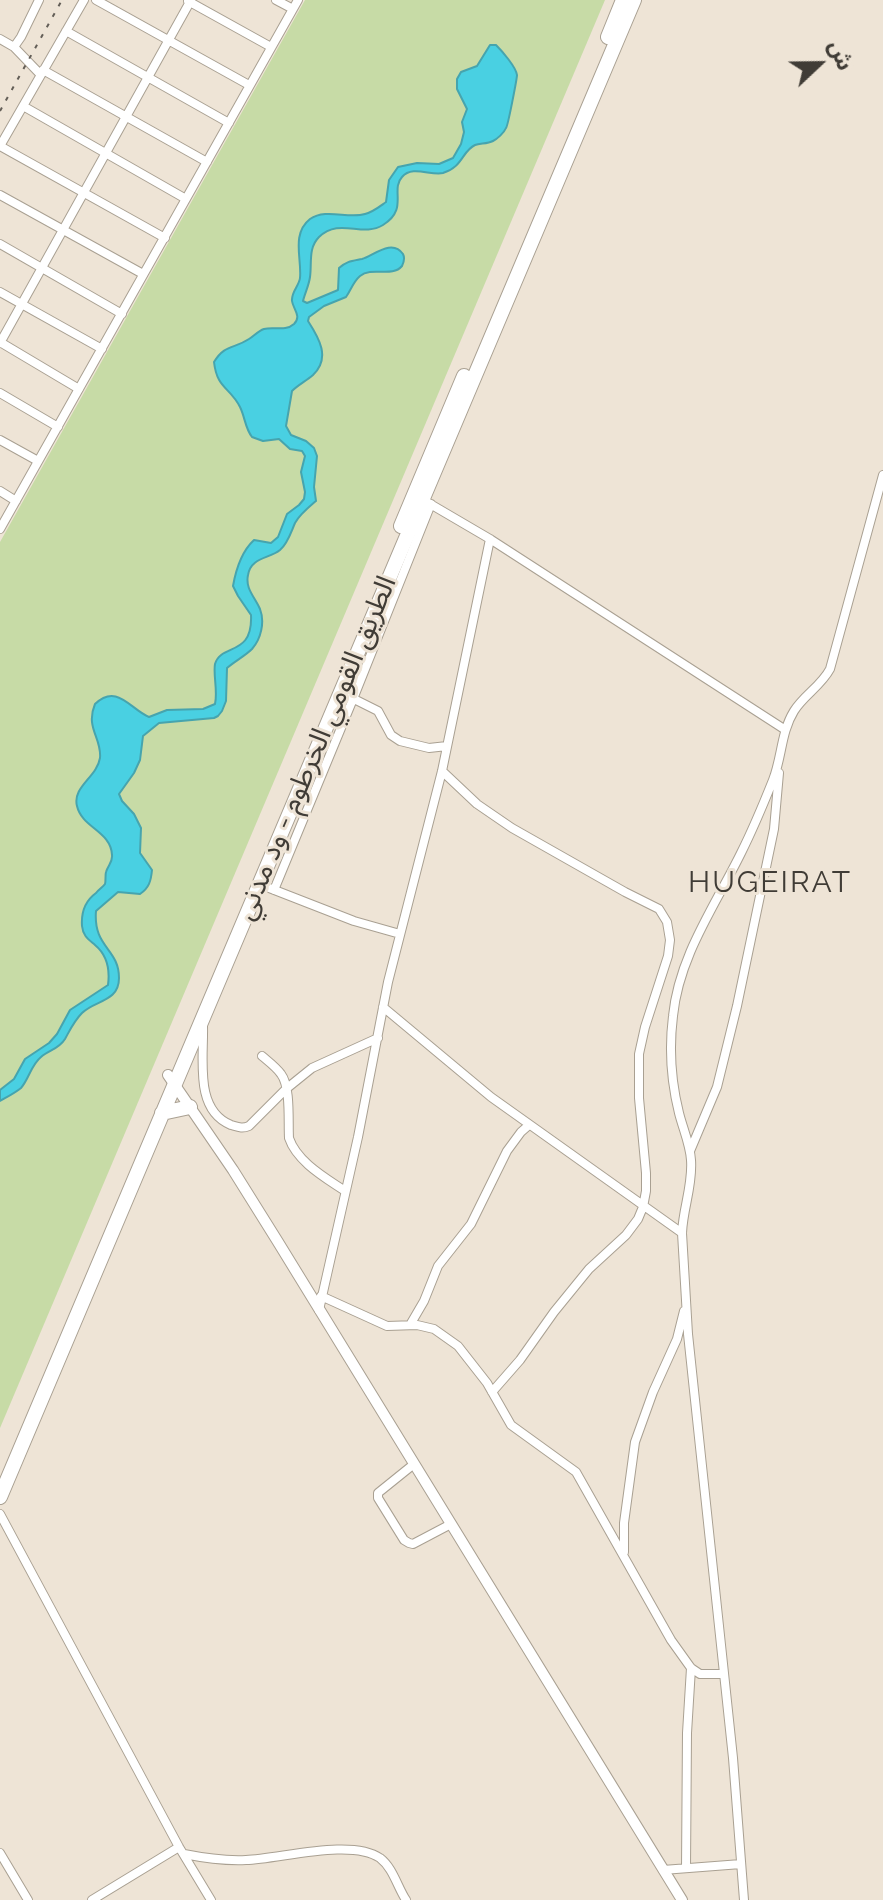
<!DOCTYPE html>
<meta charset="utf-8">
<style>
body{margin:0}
#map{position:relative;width:883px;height:1900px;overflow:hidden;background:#eee4d6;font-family:Raleway,"Noto Sans Arabic",sans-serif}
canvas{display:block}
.north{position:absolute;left:779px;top:24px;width:80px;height:80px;-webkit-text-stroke:6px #eee4d6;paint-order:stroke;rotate:68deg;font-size:22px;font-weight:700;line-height:32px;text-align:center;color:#403c36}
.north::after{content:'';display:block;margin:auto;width:28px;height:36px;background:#403c36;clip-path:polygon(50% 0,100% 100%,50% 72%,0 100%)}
</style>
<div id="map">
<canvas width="883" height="1900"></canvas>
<div class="north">ش</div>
</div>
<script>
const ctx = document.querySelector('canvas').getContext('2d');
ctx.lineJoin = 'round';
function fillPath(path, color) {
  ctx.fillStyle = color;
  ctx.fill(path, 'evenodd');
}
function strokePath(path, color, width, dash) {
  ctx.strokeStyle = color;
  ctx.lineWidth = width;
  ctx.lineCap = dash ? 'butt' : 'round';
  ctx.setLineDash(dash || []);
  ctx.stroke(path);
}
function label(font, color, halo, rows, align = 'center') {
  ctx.font = font + ' Raleway,"Noto Sans Arabic",sans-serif';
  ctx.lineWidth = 6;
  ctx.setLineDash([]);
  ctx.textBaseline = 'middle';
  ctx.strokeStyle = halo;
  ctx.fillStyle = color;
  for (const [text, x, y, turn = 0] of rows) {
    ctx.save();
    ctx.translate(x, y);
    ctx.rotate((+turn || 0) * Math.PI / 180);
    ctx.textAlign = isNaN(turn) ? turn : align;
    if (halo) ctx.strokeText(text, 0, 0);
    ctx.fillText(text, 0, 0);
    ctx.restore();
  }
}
fillPath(new Path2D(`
 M 305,0 L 605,0 L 0,1428 L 0,542 Z`), '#c7dba6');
const water = new Path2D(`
 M 490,45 L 496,45 C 502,51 516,67 517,75 C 517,78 508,126 506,128 C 504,133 497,139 493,141 C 487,144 480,143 475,145 C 462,151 463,167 443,173 C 431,176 412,165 402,177 C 390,190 409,209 383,225 C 362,238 340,217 319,237 C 308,248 312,263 310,277 C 309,285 305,293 303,301 L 307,303 L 338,290 L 339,268 C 347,261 352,261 362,259 C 373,256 392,238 403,254 C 405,258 404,262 402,266 C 392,278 372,266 360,276 C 353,282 351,290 346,297 L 324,306 L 309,317 L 308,321 C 319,338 331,358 313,375 C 306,381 298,385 292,391 L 286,426 L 291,435 L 306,441 L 314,448 L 317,456 L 314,487 L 316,501 C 309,507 300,514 295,523 C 291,532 288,543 280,550 C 269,559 251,557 248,575 C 245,589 255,597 260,609 C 265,622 261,639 252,649 C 245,656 235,661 227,668 L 226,701 L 222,711 L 218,716 L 214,718 L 159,723 L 143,736 L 140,760 L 134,773 L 119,794 L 122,801 L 134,814 L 141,828 L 140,853 L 152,870 C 151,881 149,888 140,894 L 118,892 L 96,911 C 93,948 119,948 119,978 C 119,1002 95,1000 82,1013 C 74,1021 70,1030 65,1039 C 59,1049 49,1050 41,1057 C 31,1065 29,1079 21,1088 C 15,1093 7,1097 0,1101 L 0,1090 L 14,1079 L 25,1059 L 49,1043 L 57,1034 L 70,1010 L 108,985 C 110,970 107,955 95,945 C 88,939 83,936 82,926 C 81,912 85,901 96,893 C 98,890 103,887 105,884 C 106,881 105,875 106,872 C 108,865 113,862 112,855 C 111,831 82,828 77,806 C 72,787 97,777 100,758 C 102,738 85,728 95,704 C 117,683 130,709 149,717 L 167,710 L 203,709 L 215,704 C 218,691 213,675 215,664 C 221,643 253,657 251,615 L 238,596 L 233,586 C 236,569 241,552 254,540 L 271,543 L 278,537 L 287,514 L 299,505 L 304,499 L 305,492 L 301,472 L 305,456 L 302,451 L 290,449 L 279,439 L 263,441 L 252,437 C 245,428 245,417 240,407 C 230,387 217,389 214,362 C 225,344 234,349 249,339 C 254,336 258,331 264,329 C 274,326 285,332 294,324 C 302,316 293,309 292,301 C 291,292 299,286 300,278 C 302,259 291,234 310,219 C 326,208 348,219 365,214 C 373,212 379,207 386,202 L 389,180 L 398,167 L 417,163 L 439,164 L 453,158 L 461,144 L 464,132 L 462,122 L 467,109 L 457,89 L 457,79 L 461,72 L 477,66 Z`);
fillPath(water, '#49d0e2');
strokePath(water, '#46a4ae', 2);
const minor = new Path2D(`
 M 96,0 L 249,85
 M 276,0 L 293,9
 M 188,1 L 271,47
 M 66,31 L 229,123
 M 0,39 L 14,47 L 40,74
 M 14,47 L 21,37 L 39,0
 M 43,70 L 207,162
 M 23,106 L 186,199
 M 0,146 L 165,238
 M 0,146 L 84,0
 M 0,195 L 143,274
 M 0,244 L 122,314
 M 0,292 L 102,349
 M 0,342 L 79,389
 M 0,343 L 191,0
 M 0,393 L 58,427
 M 0,440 L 38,461
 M 0,491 L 16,501
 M 420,498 L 490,539 L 784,729
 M 0,529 L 298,0
 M 340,692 L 378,711 L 391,735 L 400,741 L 429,748 L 447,746
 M 442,771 L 477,804 L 512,828 L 625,892 L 659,909 L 667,922 L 670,940 L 668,956 L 645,1027 L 639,1054 L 639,1098 L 646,1173 L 646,1191 L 643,1207 L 638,1219 L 626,1235 L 589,1269 L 554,1312 L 520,1360 L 492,1392
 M 259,884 L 354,921 L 400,934
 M 274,890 L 353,699 L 431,504
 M 383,1007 L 491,1097 L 682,1233
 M 203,1026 C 204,1059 194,1110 231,1125 C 238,1127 242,1129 249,1126 L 286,1089 L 312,1068 L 378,1038
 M 262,1056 C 269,1062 276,1067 281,1074 C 291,1087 288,1122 289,1138 C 297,1162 326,1178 345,1191
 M 690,1151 L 717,1087 L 737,1006 L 774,829 L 779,773
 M 321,1296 L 387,1326 L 417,1325 L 434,1329 L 458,1346 L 487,1383 L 511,1425 L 576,1472 L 671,1640 L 691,1668 L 700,1674 L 724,1674
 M 319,1310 L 358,1137 L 388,982 L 442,771 L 490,539
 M 410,1325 L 424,1301 L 438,1266 L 471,1224 L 507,1151 L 521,1132 L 529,1125
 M 414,1464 L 378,1493 L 378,1498 L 404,1540 L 409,1543 L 413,1544 L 451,1524
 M 0,1514 L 179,1847 L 211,1900
 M 624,1552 L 624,1523 L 635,1442 L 653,1392 L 677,1339 L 684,1311
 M 0,1853 L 28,1900
 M 184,1854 C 204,1858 225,1861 246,1860 C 280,1859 351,1838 380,1858 C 393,1868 397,1886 406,1900
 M 686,1868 L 687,1733 L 691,1668
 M 663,1870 L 741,1864
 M 92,1900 L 179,1847
 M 744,1900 L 733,1758 L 688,1334 L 682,1233 C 683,1208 693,1185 691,1160 C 690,1144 683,1129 679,1113 C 671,1081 669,1048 673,1016 C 679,956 715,906 741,853 C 753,829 763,805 773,780 C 782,757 781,732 794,711 C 804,695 821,686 830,669 L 883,475`);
const tertiary = new Path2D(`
 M 168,1075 L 233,1170 L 278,1242 L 682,1900`);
const trunk = new Path2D(`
 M 608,37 L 623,0
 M 401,526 L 464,376
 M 162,1113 L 190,1107
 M 0,1497 L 634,0`);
strokePath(minor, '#a9a092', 10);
strokePath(tertiary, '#a9a092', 12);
strokePath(trunk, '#a9a092', 16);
strokePath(minor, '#fff', 8);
strokePath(tertiary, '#fff', 10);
strokePath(trunk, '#fff', 14);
strokePath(new Path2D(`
 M 0,111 L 62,0`), '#635e57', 2, [4, 8]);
label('28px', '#403c36', '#eee4d6', [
 ["الطريق القومي الخرطوم - ود مدني",316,748,-67]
]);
ctx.letterSpacing = '2px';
label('30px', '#403c36', '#eee4d6', [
 ["HUGEIRAT",770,883]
]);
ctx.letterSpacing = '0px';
</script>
